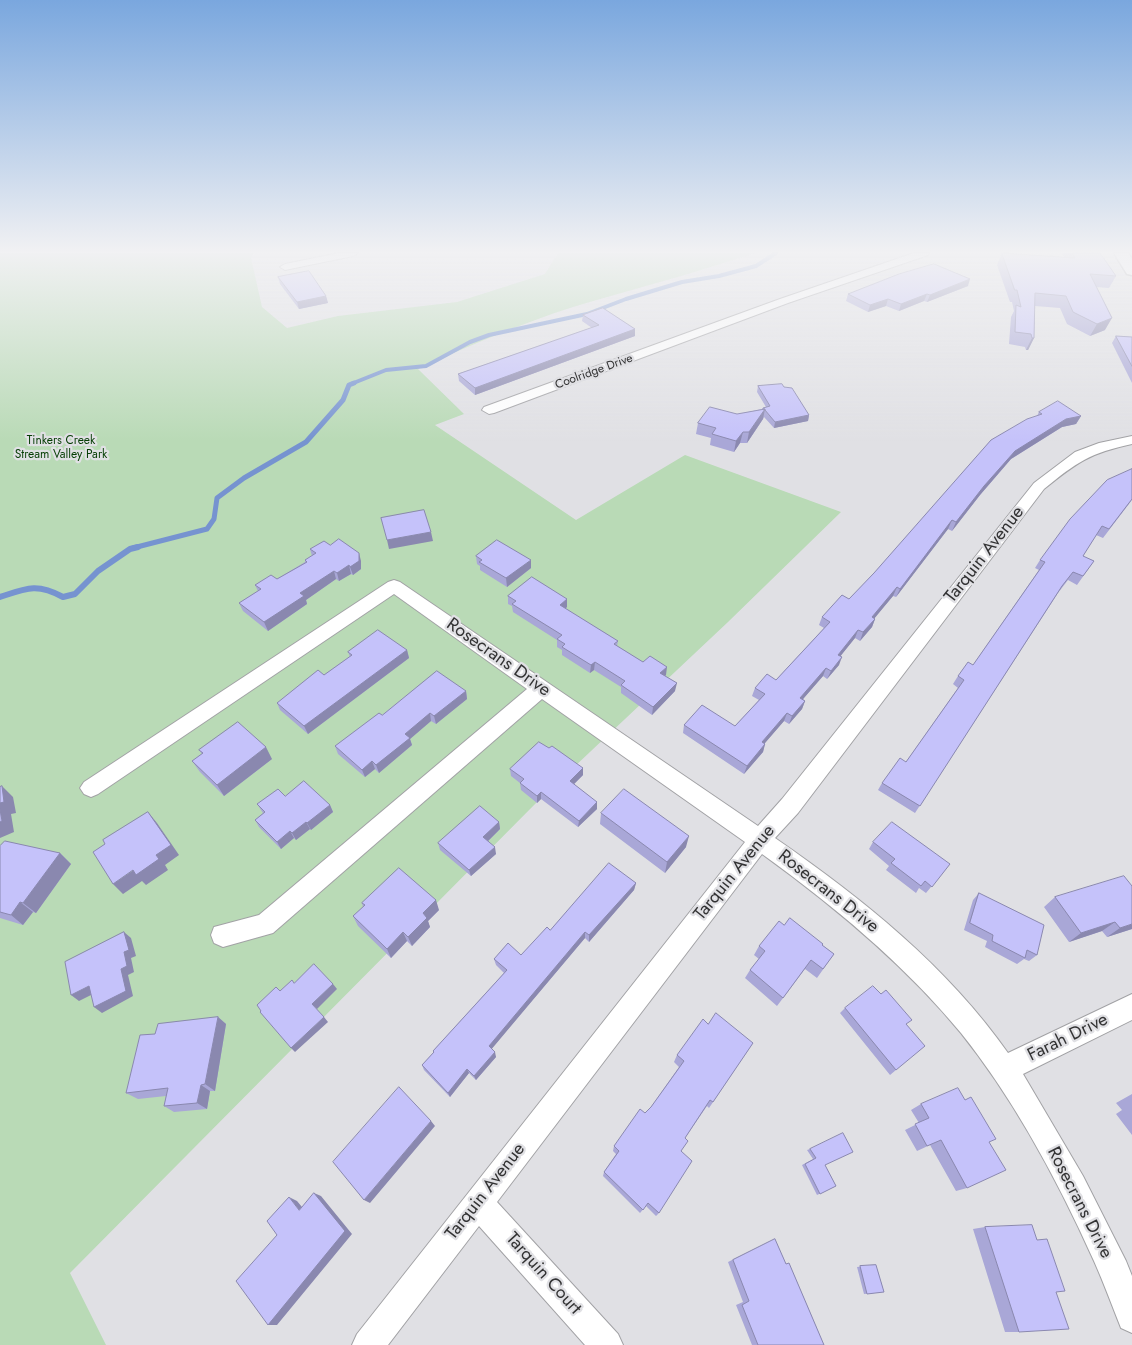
<!DOCTYPE html>
<style>
body{margin:0}
canvas{display:block;background:#e0e0e4}
</style>
<canvas width="1132" height="1345"></canvas>
<script>
const ctx = document.querySelector('canvas').getContext('2d');
ctx.lineJoin = 'round';
function fillPath(path, color) {
  ctx.fillStyle = color;
  ctx.fill(path, 'evenodd');
}
function strokePath(path, color, width, dash) {
  ctx.strokeStyle = color;
  ctx.lineWidth = width;
  ctx.lineCap = dash ? 'butt' : 'round';
  ctx.setLineDash(dash || []);
  ctx.stroke(path);
}
function label(font, color, halo, rows, align = 'center') {
  ctx.font = font + ' Jost,sans-serif';
  ctx.lineWidth = 4.5;
  ctx.setLineDash([]);
  ctx.textBaseline = 'middle';
  ctx.strokeStyle = halo;
  ctx.fillStyle = color;
  for (const [text, x, y, turn = 0] of rows) {
    ctx.save();
    ctx.translate(x, y);
    ctx.rotate((+turn || 0) * Math.PI / 180);
    ctx.textAlign = isNaN(turn) ? turn : align;
    if (halo) ctx.strokeText(text, 0, 0);
    ctx.fillText(text, 0, 0);
    ctx.restore();
  }
}
fillPath(new Path2D(`
 M 0,253 L 254,253 L 251,258 L 262,307 L 287,328 L 338,316 L 457,302 L 545,274 L 558,253 L 755,253 C 695,273 634,289 573,307 C 520,324 468,346 418,369 L 464,414 L 435,425 L 576,520 L 685,455 L 841,512 L 728,622 L 539,800 L 70,1273 L 106,1345 L 0,1345 Z`), '#b9dab6');
strokePath(new Path2D(`
 M 351,384 L 386,370 L 426,366 L 470,342 L 489,335 L 587,314 L 626,299 L 682,282 L 719,276 L 756,266 L 776,253`), '#7693d0', 4);
strokePath(new Path2D(`
 M 133,548 L 207,529 L 214,519 L 217,498 L 244,478 L 306,442 L 343,400 L 349,385 L 354,383`), '#7693d0', 5);
strokePath(new Path2D(`
 M 0,597 C 27,588 37,583 63,597 L 75,594 L 98,571 L 130,549 L 138,547`), '#7693d0', 6);
const street = new Path2D(`
 M 339,253 L 358,253 L 353,256 L 285,270 L 280,267 L 285,264 Z
 M 914,253 L 929,253 L 928,255 L 788,303 L 494,413 L 489,414 L 482,410 L 484,407 L 780,299 Z
 M 1132,436 L 1132,444 C 1090,453 1077,462 1044,489 L 798,813 L 775,838 C 862,898 947,966 1008,1053 L 1132,994 L 1132,1020 L 1023,1074 L 1083,1176 L 1126,1261 L 1132,1276 L 1132,1333 L 1121,1328 C 1112,1306 1104,1283 1094,1261 C 1060,1185 1014,1099 961,1033 C 904,964 834,906 762,854 L 497,1202 L 618,1334 L 623,1345 L 585,1345 L 479,1226 L 388,1345 L 352,1345 L 357,1334 L 745,842 L 542,699 L 273,933 L 223,947 L 214,943 L 211,935 L 214,927 L 259,915 L 527,689 L 394,594 L 98,794 L 91,797 L 84,794 L 80,788 L 84,782 L 388,582 L 394,580 L 400,582 L 758,826 L 782,799 L 1034,483 L 1075,452 L 1099,443 Z`);
const secondary = new Path2D(`
 M 1114,253 L 1128,253 L 1132,259 L 1132,275 L 1127,274 Z`);
strokePath(street, '#a2a2a5', 2);
strokePath(secondary, '#a2a2a5', 3);
fillPath(street, '#fff');
fillPath(secondary, '#fff');
fillPath(new Path2D(`
 M 1002,253 L 1064,257 L 1062,253 L 1100,253 L 1116,276 L 1109,288 L 1096,287 L 1105,330 L 1090,336 L 1067,324 L 1060,308 L 1035,306 L 1034,338 L 1028,350 L 1026,350 L 1025,347 L 1009,344 L 1011,317 L 1014,311 L 1012,302 L 1010,302 L 997,265 Z
 M 278,277 L 326,296 L 328,303 L 299,309 L 280,284 Z
 M 968,286 L 927,302 L 924,301 L 899,311 L 886,306 L 868,312 L 846,301 L 848,294 Z
 M 583,315 L 635,329 L 635,336 L 475,395 L 459,381 L 458,374 L 592,328 L 582,321 Z
 M 1116,336 L 1132,337 L 1132,383 L 1112,343 Z
 M 758,386 L 784,387 L 809,415 L 808,421 L 774,428 L 764,417 L 763,419 L 747,443 L 740,443 L 734,452 L 710,445 L 711,438 L 696,434 L 698,423 L 762,409 L 763,408 L 766,407 L 757,392 Z
 M 1039,412 L 1081,416 L 1076,424 L 1062,427 L 1011,459 L 980,495 L 952,531 L 948,529 L 896,597 L 893,596 L 874,618 L 875,619 L 872,627 L 860,641 L 855,638 L 840,656 L 839,665 L 827,679 L 823,676 L 803,699 L 805,701 L 802,709 L 789,724 L 784,721 L 764,744 L 765,744 L 763,752 L 744,774 L 683,733 L 684,725 L 735,726 L 759,700 L 752,696 L 755,688 L 776,680 L 824,628 L 819,625 L 822,617 L 849,599 L 1037,416 Z
 M 1132,500 L 1103,538 L 1096,535 L 1083,556 L 1094,561 L 1077,585 L 1068,580 L 1058,593 L 915,813 L 878,790 L 882,783 L 906,762 L 958,688 L 953,684 L 958,676 L 973,665 L 1039,570 L 1035,568 L 1040,560 Z
 M 330,545 L 361,561 L 361,569 L 353,575 L 351,574 L 339,581 L 336,579 L 306,600 L 307,604 L 268,631 L 243,611 L 239,603 L 258,591 L 255,585 L 277,579 L 305,562 L 305,560 L 312,556 L 310,549 Z
 M 476,556 L 531,568 L 507,587 L 480,570 L 480,566 L 477,564 Z
 M 508,596 L 567,607 L 565,609 L 618,641 L 617,646 L 643,662 L 666,675 L 665,676 L 675,691 L 652,715 L 621,693 L 621,687 L 594,670 L 590,673 L 562,655 L 562,650 L 557,647 L 557,640 L 513,612 L 512,606 L 508,604 Z
 M 407,650 L 409,658 L 308,734 L 280,710 L 277,703 L 324,675 L 350,657 L 348,652 Z
 M 466,691 L 467,699 L 436,724 L 431,721 L 410,739 L 412,745 L 379,773 L 375,769 L 365,777 L 338,754 L 335,746 L 382,715 Z
 M 549,748 L 583,768 L 583,775 L 574,784 L 597,809 L 578,827 L 541,799 L 537,803 L 521,790 L 520,783 L 511,776 L 510,769 Z
 M 199,750 L 272,759 L 224,796 L 200,772 L 192,761 L 202,754 Z
 M 285,796 L 330,805 L 333,812 L 311,830 L 310,829 L 296,840 L 294,838 L 281,849 L 259,827 L 255,820 L 263,813 L 257,804 Z
 M 601,813 L 686,847 L 665,873 L 600,824 Z
 M 499,822 L 500,829 L 488,841 L 496,854 L 471,876 L 440,850 L 438,843 Z
 M 873,842 L 950,864 L 926,893 L 919,888 L 916,893 L 886,870 L 889,866 L 869,849 Z
 M 0,846 L 60,853 L 71,864 L 36,913 L 33,912 L 23,925 L 0,918 Z
 M 636,883 L 634,890 L 589,942 L 585,938 L 491,1049 L 496,1057 L 476,1080 L 469,1073 L 450,1097 L 424,1070 L 422,1065 L 434,1052 L 433,1051 L 504,973 L 496,965 L 494,959 L 521,955 L 550,930 Z
 M 979,893 L 1037,955 L 1029,961 L 1024,959 L 1017,964 L 985,947 L 987,941 L 964,930 L 973,900 Z
 M 1055,897 L 1132,929 L 1107,937 L 1102,931 L 1069,942 L 1044,907 Z
 M 362,903 L 439,910 L 428,921 L 430,927 L 412,946 L 407,941 L 391,958 L 358,926 L 353,916 L 363,907 Z
 M 784,925 L 822,945 L 834,954 L 817,978 L 805,969 L 777,1006 L 745,978 L 750,970 L 759,959 L 754,955 L 759,946 Z
 M 845,1008 L 906,1025 L 896,1070 L 890,1075 L 840,1013 Z
 M 218,1017 L 226,1024 L 215,1091 L 210,1091 L 207,1109 L 174,1112 L 164,1106 L 166,1096 L 138,1099 L 126,1093 L 155,1034 Z
 M 708,1024 L 753,1043 L 709,1108 L 707,1106 L 685,1138 L 659,1213 L 656,1216 L 646,1206 L 640,1213 L 603,1176 L 604,1172 L 616,1154 L 613,1151 L 614,1146 L 651,1107 L 679,1067 L 674,1062 L 677,1055 Z
 M 1132,1094 L 1132,1135 L 1116,1114 L 1122,1110 L 1116,1103 Z
 M 921,1104 L 989,1142 L 967,1188 L 956,1191 L 930,1145 L 917,1151 L 905,1130 L 919,1123 L 911,1110 Z
 M 810,1149 L 825,1165 L 836,1186 L 817,1195 L 802,1165 L 813,1159 L 807,1150 Z
 M 985,1227 L 1037,1240 L 1056,1292 L 1019,1332 L 1005,1332 L 973,1229 Z
 M 775,1239 L 786,1264 L 789,1263 L 824,1345 L 752,1345 L 736,1305 L 743,1302 L 728,1262 Z
 M 876,1265 L 884,1292 L 864,1294 L 857,1267 Z`), '#a9a7d7');
fillPath(new Path2D(`
 M 970,279 L 968,286 L 927,302 L 930,295 Z
 M 927,294 L 924,301 L 899,311 L 901,304 Z
 M 326,296 L 328,303 L 299,309 L 297,302 Z
 M 888,299 L 886,306 L 868,312 L 870,305 Z
 M 1112,318 L 1105,330 L 1090,336 L 1097,324 Z
 M 635,329 L 635,336 L 475,395 L 475,388 Z
 M 1032,338 L 1034,338 L 1028,350 L 1026,350 Z
 M 765,409 L 763,419 L 747,443 L 749,432 Z
 M 809,415 L 808,421 L 774,428 L 775,422 Z
 M 1081,416 L 1076,424 L 1062,427 L 1011,459 L 980,495 L 952,531 L 956,522 L 984,486 L 1015,451 L 1066,419 Z
 M 743,432 L 740,443 L 734,452 L 736,441 Z
 M 952,520 L 948,529 L 896,597 L 900,589 Z
 M 431,532 L 433,541 L 389,549 L 387,540 Z
 M 359,553 L 361,561 L 361,569 L 353,575 L 350,567 Z
 M 531,560 L 531,568 L 507,587 L 506,578 Z
 M 349,565 L 351,574 L 339,581 L 337,573 Z
 M 334,571 L 336,579 L 306,600 L 307,604 L 268,631 L 264,622 L 300,593 Z
 M 897,587 L 893,596 L 869,625 L 872,617 Z
 M 567,599 L 567,607 L 560,613 L 560,605 Z
 M 875,619 L 872,627 L 860,641 L 863,632 Z
 M 858,630 L 855,638 L 835,663 L 838,655 Z
 M 407,650 L 409,658 L 308,734 L 304,726 Z
 M 842,657 L 839,665 L 827,679 L 831,671 Z
 M 595,662 L 594,670 L 590,673 L 591,665 Z
 M 667,667 L 666,675 L 659,681 L 660,673 Z
 M 826,668 L 823,676 L 797,706 L 800,698 Z
 M 677,683 L 675,691 L 652,715 L 653,707 Z
 M 466,691 L 467,699 L 436,724 L 434,716 Z
 M 805,701 L 802,709 L 789,724 L 792,716 Z
 M 430,713 L 431,721 L 410,739 L 412,745 L 379,773 L 376,765 L 405,734 Z
 M 787,713 L 784,721 L 759,750 L 762,742 Z
 M 765,744 L 763,752 L 744,774 L 747,766 Z
 M 266,747 L 272,759 L 224,796 L 217,785 Z
 M 372,761 L 375,769 L 365,777 L 362,770 Z
 M 583,768 L 583,775 L 570,788 L 570,781 Z
 M 2,786 L 13,797 L 16,813 L 11,814 L 14,832 L 0,838 L 0,803 Z
 M 541,792 L 541,799 L 537,803 L 537,796 Z
 M 597,802 L 597,809 L 578,827 L 579,821 Z
 M 330,805 L 333,812 L 311,830 L 307,823 Z
 M 148,812 L 157,823 L 179,855 L 165,865 L 168,870 L 146,885 L 142,881 L 123,894 L 113,884 L 156,855 Z
 M 306,822 L 310,829 L 296,840 L 292,833 Z
 M 499,822 L 500,829 L 485,844 L 483,837 Z
 M 290,831 L 294,838 L 281,849 L 277,842 Z
 M 689,836 L 686,847 L 665,873 L 667,862 Z
 M 495,847 L 496,854 L 471,876 L 469,870 Z
 M 60,853 L 71,864 L 36,913 L 23,903 Z
 M 636,883 L 634,890 L 589,942 L 589,935 Z
 M 436,900 L 439,910 L 428,921 L 430,927 L 412,946 L 408,937 L 423,913 Z
 M 20,902 L 33,912 L 23,925 L 11,915 Z
 M 1115,922 L 1102,931 L 1069,942 L 1081,933 Z
 M 1132,924 L 1132,929 L 1107,937 L 1120,928 Z
 M 124,932 L 131,938 L 136,956 L 131,958 L 134,972 L 128,975 L 133,996 L 102,1013 L 94,1007 L 121,969 L 124,952 Z
 M 403,932 L 407,941 L 391,958 L 387,949 Z
 M 585,932 L 585,938 L 490,1051 L 489,1046 Z
 M 333,984 L 337,989 L 317,1009 L 312,1004 Z
 M 89,986 L 97,992 L 79,1001 L 71,995 Z
 M 218,1017 L 226,1024 L 215,1091 L 205,1084 Z
 M 324,1017 L 328,1022 L 295,1052 L 291,1048 Z
 M 495,1052 L 496,1057 L 476,1080 L 474,1076 Z
 M 467,1069 L 469,1073 L 450,1097 L 448,1093 Z
 M 201,1085 L 210,1091 L 207,1109 L 197,1103 Z
 M 431,1121 L 435,1126 L 370,1203 L 364,1200 Z
 M 314,1193 L 321,1196 L 352,1234 L 277,1325 L 268,1325 Z
 M 289,1197 L 297,1201 L 307,1213 L 299,1210 Z`), '#8a88af');
const building = new Path2D(`
 M 1002,253 L 1075,258 L 1072,253 L 1100,253 L 1116,276 L 1090,274 L 1112,318 L 1097,324 L 1073,312 L 1066,296 L 1035,293 L 1034,338 L 1032,338 L 1031,334 L 1015,332 L 1016,305 L 1021,307 L 1017,290 L 1015,290 Z
 M 934,264 L 970,279 L 930,295 L 927,294 L 901,304 L 888,299 L 870,305 L 848,294 L 899,274 Z
 M 309,271 L 326,296 L 297,302 L 278,277 Z
 M 603,308 L 635,329 L 475,388 L 458,374 L 599,325 L 583,315 Z
 M 1116,336 L 1132,337 L 1132,366 Z
 M 782,384 L 784,387 L 792,388 L 809,415 L 775,422 L 765,410 L 765,409 L 763,409 L 763,408 L 770,406 L 758,386 Z
 M 1058,401 L 1081,416 L 1066,419 L 1015,451 L 984,486 L 956,522 L 952,520 L 900,589 L 897,587 L 872,617 L 875,619 L 863,632 L 858,630 L 838,655 L 842,657 L 831,671 L 826,668 L 800,698 L 805,701 L 792,716 L 787,713 L 762,742 L 765,744 L 747,766 L 684,725 L 702,705 L 735,726 L 765,694 L 755,688 L 767,674 L 776,680 L 830,622 L 822,617 L 842,595 L 849,599 L 874,573 L 991,440 L 1027,419 L 1042,414 L 1039,412 Z
 M 710,407 L 737,414 L 765,409 L 749,432 L 743,432 L 736,441 L 712,434 L 716,428 L 698,423 Z
 M 1132,469 L 1132,499 L 1109,529 L 1102,526 L 1083,556 L 1094,561 L 1083,576 L 1073,572 L 1062,586 L 920,806 L 882,783 L 900,758 L 906,762 L 964,680 L 958,676 L 968,662 L 973,665 L 1045,562 L 1040,560 L 1070,519 L 1107,480 Z
 M 424,510 L 431,532 L 387,540 L 381,518 Z
 M 339,539 L 359,553 L 359,561 L 350,567 L 349,565 L 337,573 L 334,571 L 300,593 L 304,596 L 264,622 L 239,603 L 261,589 L 255,585 L 271,575 L 277,579 L 307,562 L 305,560 L 316,553 L 310,549 L 324,541 L 330,545 Z
 M 497,540 L 531,560 L 506,578 L 479,562 L 482,560 L 476,556 Z
 M 532,577 L 567,599 L 560,605 L 618,641 L 614,644 L 643,662 L 650,656 L 667,667 L 660,673 L 677,683 L 653,707 L 621,685 L 625,681 L 595,662 L 591,665 L 562,647 L 565,644 L 557,639 L 562,635 L 512,604 L 516,601 L 508,596 Z
 M 378,630 L 407,650 L 304,726 L 277,703 L 318,670 L 324,675 L 352,655 L 348,652 Z
 M 437,671 L 466,691 L 434,716 L 430,713 L 405,734 L 410,738 L 376,765 L 372,761 L 362,770 L 335,746 L 379,713 L 382,715 Z
 M 238,722 L 266,747 L 217,785 L 192,761 L 203,753 L 199,750 Z
 M 539,742 L 549,748 L 552,746 L 583,768 L 570,781 L 597,802 L 579,821 L 541,792 L 537,796 L 520,783 L 524,779 L 510,769 Z
 M 304,781 L 330,805 L 307,823 L 306,822 L 292,833 L 290,831 L 277,842 L 255,820 L 265,812 L 257,804 L 278,789 L 285,796 Z
 M 2,786 L 4,802 L 0,803 L 0,787 Z
 M 624,789 L 689,836 L 667,862 L 601,813 Z
 M 480,806 L 499,822 L 483,837 L 495,847 L 469,870 L 438,843 Z
 M 0,809 L 2,821 L 0,822 Z
 M 148,812 L 171,845 L 156,855 L 159,859 L 136,875 L 133,870 L 113,884 L 93,852 L 105,844 L 103,840 Z
 M 892,822 L 950,864 L 932,887 L 925,881 L 921,886 L 891,863 L 895,859 L 873,842 Z
 M 5,841 L 60,853 L 23,903 L 20,902 L 11,915 L 0,912 L 0,846 Z
 M 609,863 L 636,883 L 589,935 L 585,932 L 489,1046 L 495,1052 L 474,1076 L 467,1069 L 448,1093 L 422,1065 L 434,1052 L 433,1051 L 507,970 L 494,959 L 508,943 L 521,955 L 547,927 L 550,930 Z
 M 399,868 L 436,900 L 423,913 L 427,918 L 408,937 L 403,932 L 387,949 L 353,916 L 365,905 L 362,903 Z
 M 1124,876 L 1132,886 L 1132,924 L 1120,928 L 1115,922 L 1081,933 L 1055,897 Z
 M 979,893 L 1044,925 L 1037,955 L 1027,950 L 1025,958 L 992,941 L 993,935 L 970,923 Z
 M 790,918 L 823,944 L 822,945 L 834,954 L 823,969 L 811,960 L 783,998 L 750,970 L 765,951 L 759,946 L 779,921 L 784,925 Z
 M 124,932 L 129,950 L 124,952 L 127,966 L 121,969 L 126,991 L 94,1007 L 89,986 L 71,995 L 65,962 Z
 M 314,964 L 333,984 L 312,1004 L 324,1017 L 291,1048 L 260,1012 L 261,1011 L 257,1005 L 276,987 L 280,991 L 292,980 L 294,983 Z
 M 873,986 L 881,994 L 886,990 L 912,1020 L 906,1024 L 925,1046 L 896,1070 L 845,1008 Z
 M 716,1013 L 753,1043 L 713,1102 L 710,1100 L 685,1138 L 688,1141 L 681,1151 L 692,1161 L 659,1213 L 648,1203 L 643,1210 L 604,1172 L 619,1151 L 614,1146 L 640,1109 L 645,1113 L 651,1107 L 684,1061 L 677,1055 L 703,1019 L 708,1024 Z
 M 218,1017 L 205,1084 L 201,1085 L 197,1103 L 164,1106 L 168,1088 L 126,1093 L 140,1035 L 155,1034 L 158,1024 Z
 M 399,1087 L 431,1121 L 364,1200 L 333,1162 Z
 M 958,1088 L 965,1100 L 971,1097 L 996,1139 L 989,1142 L 1006,1170 L 967,1188 L 941,1140 L 927,1146 L 915,1124 L 929,1118 L 921,1104 Z
 M 843,1133 L 853,1152 L 825,1165 L 836,1186 L 820,1194 L 805,1164 L 816,1158 L 810,1149 Z
 M 314,1193 L 345,1231 L 268,1325 L 236,1281 L 277,1235 L 267,1221 L 289,1197 L 299,1210 Z
 M 1032,1225 L 1037,1240 L 1047,1239 L 1065,1291 L 1056,1292 L 1069,1329 L 1019,1332 L 985,1227 Z
 M 775,1239 L 786,1264 L 789,1263 L 824,1345 L 758,1345 L 742,1305 L 749,1301 L 733,1260 Z
 M 876,1265 L 884,1292 L 867,1294 L 860,1266 Z`);
fillPath(building, '#c5c2fa');
strokePath(building, '#8a88af', 1);
const sky = ctx.createLinearGradient(0, 0, 0, 441);
sky.addColorStop(0, '#7aa7de');
sky.addColorStop(0.57, '#f1f1f3');
sky.addColorStop(1, '#f1f1f300');
ctx.fillStyle = sky;
ctx.fillRect(0, 0, 1132, 441);
label('12px', '#333334', '#e0e0e4', [
 ["Coolridge Drive",594,372,-20]
]);
label('12px', '#063e05', '#e0e0e4', [
 ["Tinkers Creek",61,441],
 ["Stream Valley Park",61,455]
]);
label('18px', '#333334', '#e0e0e4', [
 ["Tarquin Avenue",985,555,-52],
 ["Rosecrans Drive",498,658,35],
 ["Tarquin Avenue",735,873,-51],
 ["Rosecrans Drive",828,892,38],
 ["Farah Drive",1068,1038,-26],
 ["Tarquin Avenue",486,1192,-52],
 ["Rosecrans Drive",1079,1203,63],
 ["Tarquin Court",543,1274,48]
]);
</script>
